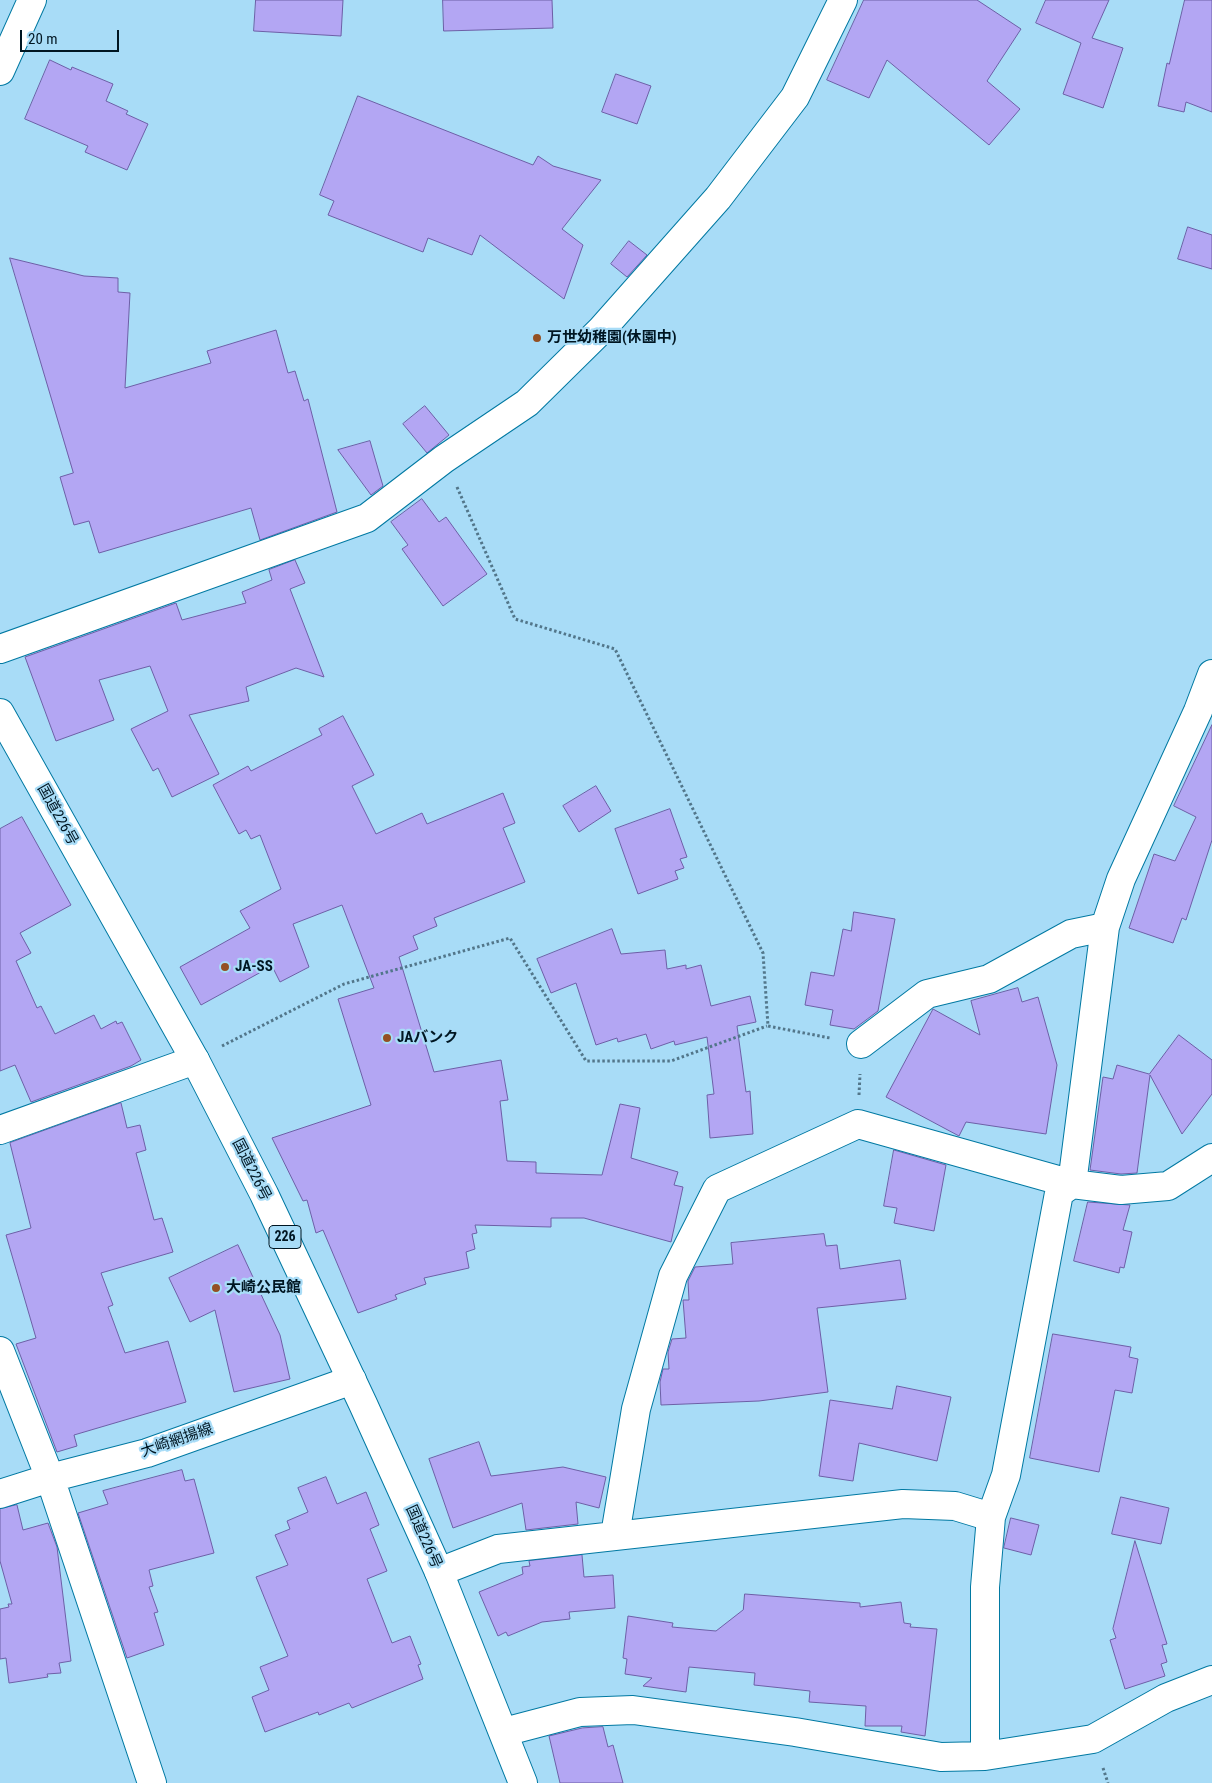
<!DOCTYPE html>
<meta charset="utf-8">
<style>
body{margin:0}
#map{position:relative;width:1212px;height:1783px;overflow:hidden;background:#a8dcf7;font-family:"Roboto Condensed",sans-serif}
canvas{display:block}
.scale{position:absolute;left:20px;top:30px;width:99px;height:22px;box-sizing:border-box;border:2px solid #001622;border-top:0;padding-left:6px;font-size:15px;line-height:18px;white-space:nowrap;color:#001622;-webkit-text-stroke:4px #a8dcf7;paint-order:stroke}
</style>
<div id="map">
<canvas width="1212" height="1783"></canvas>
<div class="scale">20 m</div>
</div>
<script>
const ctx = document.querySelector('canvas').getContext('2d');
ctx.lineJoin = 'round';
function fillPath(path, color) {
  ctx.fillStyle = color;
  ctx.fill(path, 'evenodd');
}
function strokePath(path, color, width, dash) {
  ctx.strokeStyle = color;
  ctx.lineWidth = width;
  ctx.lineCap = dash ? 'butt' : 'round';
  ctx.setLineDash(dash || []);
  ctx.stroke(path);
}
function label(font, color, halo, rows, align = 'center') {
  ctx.font = font + ' "Roboto Condensed","Noto Sans JP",sans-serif';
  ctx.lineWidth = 4.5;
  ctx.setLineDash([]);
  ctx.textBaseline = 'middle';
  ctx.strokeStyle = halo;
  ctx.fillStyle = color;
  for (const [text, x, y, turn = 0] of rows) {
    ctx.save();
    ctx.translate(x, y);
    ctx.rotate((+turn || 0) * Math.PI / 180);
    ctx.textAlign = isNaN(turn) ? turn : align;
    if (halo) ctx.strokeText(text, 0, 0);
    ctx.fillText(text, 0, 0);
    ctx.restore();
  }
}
const building = new Path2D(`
 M 256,0 L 343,0 L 341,36 L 254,31 Z
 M 443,0 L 552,0 L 553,28 L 444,31 Z
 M 864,0 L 977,0 L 1021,29 L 987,81 L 1020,109 L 989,145 L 887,60 L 869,98 L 827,80 Z
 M 1046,0 L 1109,0 L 1092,38 L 1123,48 L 1103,108 L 1063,94 L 1081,43 L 1036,23 Z
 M 1185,0 L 1212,0 L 1212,112 L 1186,102 L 1184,112 L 1158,106 L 1167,63 L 1169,64 Z
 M 50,60 L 71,70 L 72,67 L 113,84 L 106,101 L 128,111 L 126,114 L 148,124 L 127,170 L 85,152 L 88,146 L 25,119 Z
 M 616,74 L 651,86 L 637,124 L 602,112 Z
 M 358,96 L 533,165 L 538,156 L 553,166 L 601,180 L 562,229 L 583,245 L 564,299 L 480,235 L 472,255 L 428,238 L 423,252 L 328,215 L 334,201 L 320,195 Z
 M 1188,227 L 1212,235 L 1212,269 L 1178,259 Z
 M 629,241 L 647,255 L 627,277 L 611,264 Z
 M 10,258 L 84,276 L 118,278 L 118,292 L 130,293 L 125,388 L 211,363 L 207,351 L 276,330 L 288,373 L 295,371 L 304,401 L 308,399 L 337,512 L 260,540 L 251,508 L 99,553 L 89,521 L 74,525 L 60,477 L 73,473 Z
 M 425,406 L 449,435 L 427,453 L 403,424 Z
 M 370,441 L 383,486 L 371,495 L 338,450 Z
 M 422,499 L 439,522 L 446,517 L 487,574 L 443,606 L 402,549 L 408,545 L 391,522 Z
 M 295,560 L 305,583 L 290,589 L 324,677 L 296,668 L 246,687 L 249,701 L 189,715 L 219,774 L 172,797 L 158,768 L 153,771 L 131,729 L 168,711 L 150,666 L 99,680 L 114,720 L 56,741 L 25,657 L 176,603 L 182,620 L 246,603 L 242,592 L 272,580 L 269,570 Z
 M 343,716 L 374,775 L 352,786 L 376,834 L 422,813 L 427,824 L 503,793 L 515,823 L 503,828 L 525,882 L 434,918 L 437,926 L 413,936 L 418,949 L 399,957 L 434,1072 L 501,1060 L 508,1100 L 500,1101 L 507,1161 L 536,1162 L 536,1173 L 602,1175 L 620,1104 L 640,1108 L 631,1158 L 678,1172 L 674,1185 L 683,1187 L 671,1242 L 584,1218 L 551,1218 L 551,1227 L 475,1225 L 477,1233 L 472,1234 L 475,1249 L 466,1252 L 469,1268 L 424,1278 L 426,1284 L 395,1295 L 397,1299 L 358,1313 L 323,1230 L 316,1233 L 307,1200 L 303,1201 L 272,1138 L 371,1105 L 338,999 L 374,988 L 342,905 L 293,924 L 309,967 L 280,982 L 272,966 L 201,1005 L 180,967 L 250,928 L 240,911 L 281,889 L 260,835 L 251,839 L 246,830 L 239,834 L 213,785 L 248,766 L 251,771 L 322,735 L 319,729 Z
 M 1212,725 L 1212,840 L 1186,920 L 1182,918 L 1173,943 L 1129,928 L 1154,854 L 1175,861 L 1196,817 L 1174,806 Z
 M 596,786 L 611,811 L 579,832 L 563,806 Z
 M 670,809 L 687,857 L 680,859 L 684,868 L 675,871 L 678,879 L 638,894 L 615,829 Z
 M 22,817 L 71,905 L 20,933 L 31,953 L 16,961 L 37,1008 L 41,1006 L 55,1034 L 94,1015 L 101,1029 L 116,1021 L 117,1024 L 122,1022 L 141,1060 L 131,1066 L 31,1102 L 15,1065 L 0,1071 L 0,829 Z
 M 854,912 L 895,919 L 878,1011 L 854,1029 L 830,1025 L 833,1010 L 805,1005 L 811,972 L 834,976 L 843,929 L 851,931 Z
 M 612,929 L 621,954 L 665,950 L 667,969 L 686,965 L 686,969 L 701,965 L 711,1006 L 750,996 L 756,1022 L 737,1026 L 746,1092 L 750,1091 L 753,1134 L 710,1138 L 707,1095 L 714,1094 L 707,1037 L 675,1045 L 674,1041 L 651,1049 L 646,1034 L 618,1042 L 617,1038 L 596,1045 L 576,983 L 551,993 L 537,959 Z
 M 1018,988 L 1022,1002 L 1038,997 L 1057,1065 L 1046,1134 L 966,1122 L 959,1136 L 886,1097 L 933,1009 L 980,1035 L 971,1001 Z
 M 1179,1035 L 1212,1060 L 1212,1094 L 1182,1134 L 1150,1075 L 1137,1173 L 1121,1174 L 1090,1170 L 1103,1077 L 1113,1079 L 1117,1065 L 1149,1074 Z
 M 121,1103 L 127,1128 L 140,1125 L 146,1150 L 136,1153 L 154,1220 L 162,1218 L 173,1252 L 101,1273 L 113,1305 L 108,1307 L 125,1353 L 168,1341 L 186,1402 L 74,1435 L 77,1446 L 57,1452 L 16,1344 L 36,1338 L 6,1235 L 31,1228 L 10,1143 Z
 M 894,1150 L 946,1165 L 934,1231 L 894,1223 L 897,1208 L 884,1206 Z
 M 1088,1202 L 1130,1205 L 1123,1230 L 1132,1232 L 1124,1268 L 1120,1267 L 1119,1273 L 1074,1261 Z
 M 824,1234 L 826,1246 L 837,1245 L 840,1269 L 900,1260 L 906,1299 L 817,1308 L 828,1392 L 759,1401 L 661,1405 L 660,1382 L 663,1369 L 669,1369 L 668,1352 L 672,1339 L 686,1338 L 683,1300 L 689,1300 L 688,1281 L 695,1267 L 733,1264 L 731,1243 Z
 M 238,1245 L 280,1335 L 290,1379 L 234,1392 L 215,1310 L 190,1322 L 169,1278 Z
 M 1053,1334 L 1131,1347 L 1129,1357 L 1138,1359 L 1132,1393 L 1115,1390 L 1099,1472 L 1030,1458 Z
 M 897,1386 L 951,1397 L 937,1461 L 859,1443 L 853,1481 L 819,1476 L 830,1400 L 892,1409 Z
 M 479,1442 L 491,1476 L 563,1467 L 606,1477 L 599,1508 L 576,1502 L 578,1524 L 526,1530 L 522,1503 L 453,1528 L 429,1459 Z
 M 182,1470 L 185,1481 L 194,1479 L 214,1553 L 149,1570 L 153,1586 L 149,1587 L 158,1612 L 154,1613 L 164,1645 L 127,1658 L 78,1513 L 108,1504 L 103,1491 Z
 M 326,1477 L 337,1504 L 366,1492 L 379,1525 L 370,1529 L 387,1571 L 367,1579 L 392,1643 L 410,1636 L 421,1664 L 418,1665 L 423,1679 L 352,1708 L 349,1703 L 319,1715 L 318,1712 L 265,1732 L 252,1697 L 269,1690 L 260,1667 L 288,1656 L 256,1577 L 288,1565 L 275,1535 L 290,1529 L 287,1521 L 308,1512 L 298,1488 Z
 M 1121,1497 L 1169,1508 L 1161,1544 L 1112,1534 Z
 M 17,1505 L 23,1530 L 48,1523 L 57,1547 L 71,1661 L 59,1663 L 61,1673 L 47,1674 L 48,1677 L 9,1683 L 6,1658 L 0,1659 L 0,1609 L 9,1607 L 8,1604 L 12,1604 L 0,1561 L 0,1509 Z
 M 1011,1518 L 1039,1525 L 1031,1555 L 1004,1548 Z
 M 1135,1541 L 1167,1644 L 1162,1645 L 1167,1662 L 1161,1664 L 1165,1676 L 1125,1689 L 1110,1640 L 1116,1638 L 1113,1629 Z
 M 582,1555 L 584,1577 L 613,1575 L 615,1608 L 569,1612 L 570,1619 L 542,1622 L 508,1636 L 506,1632 L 498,1636 L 479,1592 L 523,1574 L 522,1567 L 530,1566 L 529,1561 Z
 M 745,1594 L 860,1603 L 860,1607 L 901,1602 L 904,1623 L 911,1624 L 910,1627 L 937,1629 L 925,1736 L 901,1732 L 902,1726 L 865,1726 L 866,1706 L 809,1702 L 810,1691 L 754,1685 L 755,1673 L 689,1667 L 686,1692 L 643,1686 L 652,1678 L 625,1674 L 627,1659 L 623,1658 L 628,1616 L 673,1623 L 672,1627 L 716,1631 L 743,1610 Z
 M 603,1727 L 608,1747 L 613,1745 L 623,1783 L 560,1783 L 549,1736 L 582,1728 Z`);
fillPath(building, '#b3a6f3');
strokePath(building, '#6d5fa6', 1);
const minor = new Path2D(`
 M 0,649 L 367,518 L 444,459 L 527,403 L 601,330 L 718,198 L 795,97 L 843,0
 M 861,1044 L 927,994 L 989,979 L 1071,934 L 1105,927
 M 0,1130 L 195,1060
 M 0,1351 L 50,1478 L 152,1783
 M 0,1494 L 50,1478 L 147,1453 L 352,1380
 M 615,1535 L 636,1409 L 673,1276 L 717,1189 L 858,1124 L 1072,1184 L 1121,1190 L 1168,1186 L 1212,1158
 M 439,1572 L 498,1549 L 903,1504 L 955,1506 L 991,1517
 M 504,1732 L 580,1712 L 633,1710 L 795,1732 L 941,1757 L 985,1756 L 1093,1739 L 1166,1698 L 1212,1680
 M 985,1756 L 985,1587 L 991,1517 L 1006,1475 L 1059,1193 L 1072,1184 L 1105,927 L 1121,879 L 1198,711 L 1212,674`);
const highway = new Path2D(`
 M 0,71 L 32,0
 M 0,713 L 195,1060 L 264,1194 L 363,1404 L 439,1572 L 523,1783`);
strokePath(minor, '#0079a2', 30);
strokePath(highway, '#0079a2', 30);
strokePath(new Path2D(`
 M 457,487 L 515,619 L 615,649 L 763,953 L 768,1026 L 830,1038
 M 222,1046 L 344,984 L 510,938 L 586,1061 L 671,1061 L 767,1026
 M 859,1095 L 860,1074
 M 1103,1768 L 1108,1783`), '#52768a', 3, [2.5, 2.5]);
strokePath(minor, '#fff', 28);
strokePath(highway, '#fff', 28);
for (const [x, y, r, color] of [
 [537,338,5,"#945023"],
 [225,967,5,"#945023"],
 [387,1038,5,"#945023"],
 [216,1288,5,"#945023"]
]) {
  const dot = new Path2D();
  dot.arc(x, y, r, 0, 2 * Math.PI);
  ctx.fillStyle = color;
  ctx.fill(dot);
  strokePath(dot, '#a8dcf7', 2);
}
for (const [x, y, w] of [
 [285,1237,32]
]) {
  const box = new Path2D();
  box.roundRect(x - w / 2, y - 11.5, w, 23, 4);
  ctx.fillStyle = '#a8dcf7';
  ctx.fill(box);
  strokePath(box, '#001622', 1);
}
label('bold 14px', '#001622', null, [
 ["226",285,1237]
]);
label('bold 15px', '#001622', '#a8dcf7', [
 ["万世幼稚園(休園中)",547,338],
 ["JA-SS",235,967],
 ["JAバンク",397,1038],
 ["大崎公民館",226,1288]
], 'left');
label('15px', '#001622', '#a8dcf7', [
 ["国道226号",57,815,61],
 ["国道226号",251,1170,63],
 ["大崎網揚線",177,1441,-19],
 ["国道226号",423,1537,66]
]);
</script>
